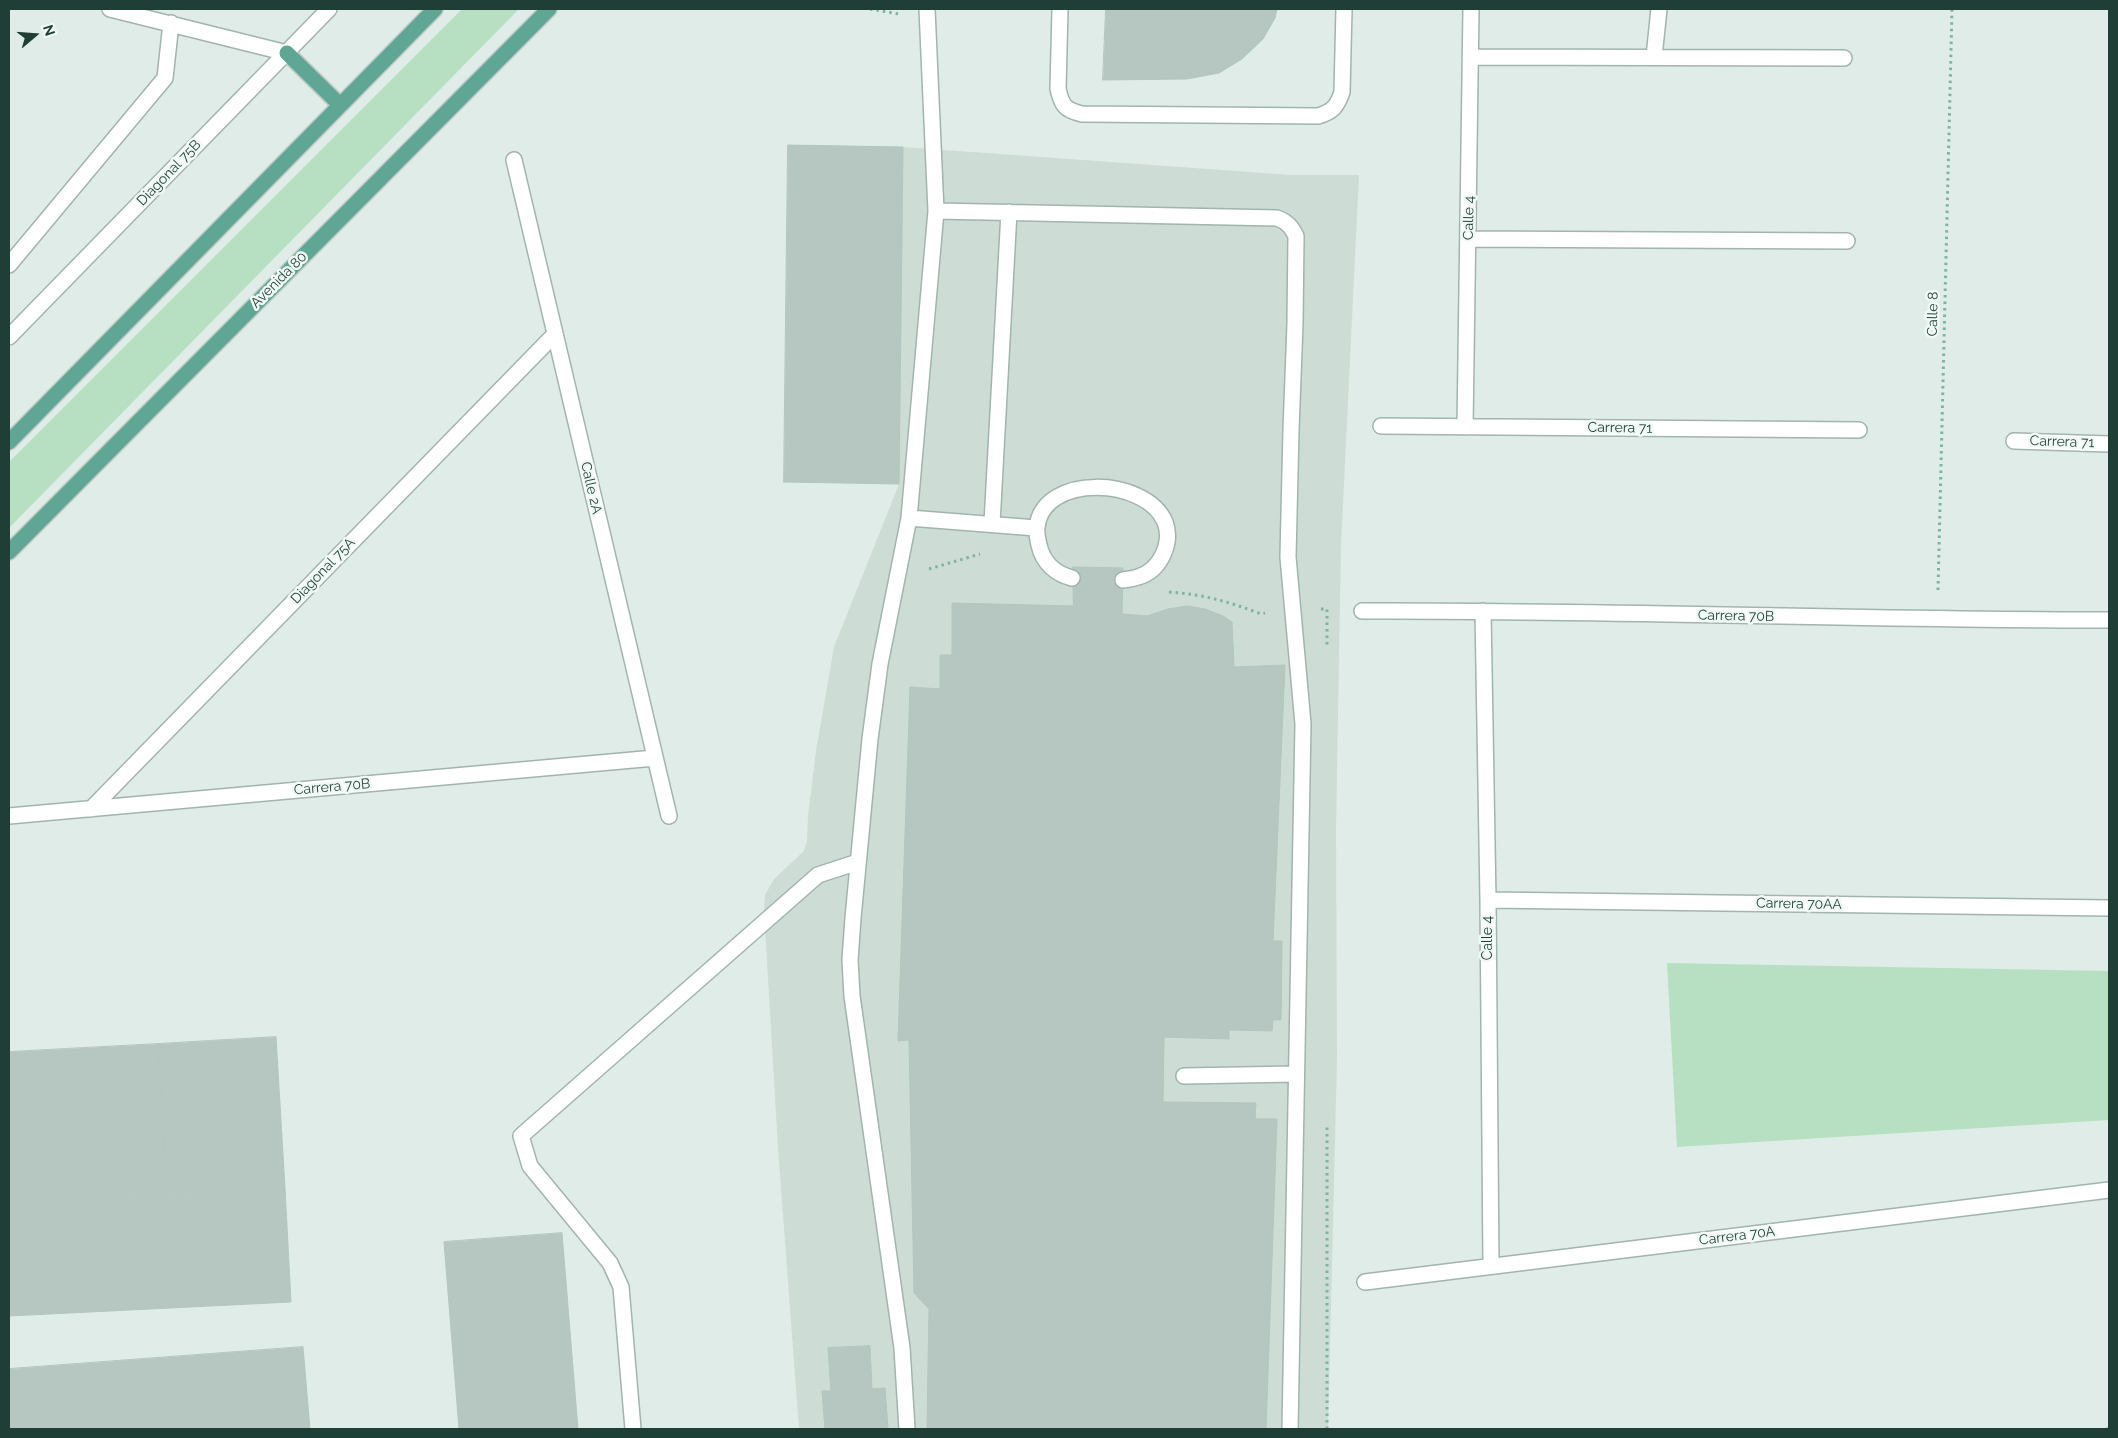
<!DOCTYPE html>
<style>
body{margin:0}
#map{position:relative;width:2118px;height:1438px;overflow:hidden;background:#e0ece7;font-family:Raleway,sans-serif}
canvas{display:block}
.frame{position:absolute;inset:0;border:10px solid #1f3e36;pointer-events:none}
.north{position:absolute;left:10px;top:10px;width:50px;height:50px;-webkit-text-stroke:4px #f1f9f5;paint-order:stroke;rotate:72deg;font-size:14px;font-weight:700;line-height:20px;text-align:center;color:#1f3e36}
.north::after{content:'';display:block;margin:auto;width:18px;height:22px;background:#1f3e36;clip-path:polygon(50% 0,100% 100%,50% 72%,0 100%)}
</style>
<div id="map">
<canvas width="2118" height="1438"></canvas>
<div class="frame"></div>
<div class="north">N</div>
</div>
<script>
const ctx = document.querySelector('canvas').getContext('2d');
ctx.lineJoin = 'round';
function fillPath(path, color) {
  ctx.fillStyle = color;
  ctx.fill(path, 'evenodd');
}
function strokePath(path, color, width, dash) {
  ctx.strokeStyle = color;
  ctx.lineWidth = width;
  ctx.lineCap = dash ? 'butt' : 'round';
  ctx.setLineDash(dash || []);
  ctx.stroke(path);
}
function label(font, color, halo, rows, align = 'center') {
  ctx.font = font + ' Raleway,sans-serif';
  ctx.lineWidth = 5;
  ctx.setLineDash([]);
  ctx.textBaseline = 'middle';
  ctx.strokeStyle = halo;
  ctx.fillStyle = color;
  for (const [text, x, y, turn = 0] of rows) {
    ctx.save();
    ctx.translate(x, y);
    ctx.rotate((+turn || 0) * Math.PI / 180);
    ctx.textAlign = isNaN(turn) ? turn : align;
    if (halo) ctx.strokeText(text, 0, 0);
    ctx.fillText(text, 0, 0);
    ctx.restore();
  }
}
fillPath(new Path2D(`
 M 788,145 L 903,147 L 1291,175 L 1359,175 L 1341,544 L 1336,830 L 1337,1058 L 1328,1429 L 799,1429 L 778,1148 L 764,910 L 765,895 L 774,879 L 804,851 L 807,841 L 808,816 L 816,751 L 834,647 L 899,484 L 784,482 Z`), '#cedcd6');
fillPath(new Path2D(`
 M 462,9 L 519,9 L 9,528 L 9,462 Z
 M 1667,963 L 2109,971 L 2109,1120 L 1677,1147 Z`), '#b6e0c1');
const building = new Path2D(`
 M 1106,9 L 1277,9 L 1275,18 L 1263,39 L 1242,59 L 1219,73 L 1187,79 L 1103,80 Z
 M 788,145 L 903,147 L 899,484 L 784,482 Z
 M 1073,567 L 1123,568 L 1122,614 L 1147,616 L 1168,609 L 1187,606 L 1205,609 L 1223,616 L 1232,622 L 1234,667 L 1285,665 L 1273,941 L 1282,941 L 1281,1020 L 1273,1020 L 1272,1031 L 1229,1030 L 1229,1039 L 1164,1037 L 1163,1102 L 1256,1103 L 1255,1119 L 1277,1119 L 1266,1429 L 927,1429 L 929,1309 L 914,1293 L 909,1040 L 898,1041 L 910,687 L 940,689 L 940,655 L 952,655 L 952,603 L 1073,606 Z
 M 276,1037 L 285,1188 L 167,1194 L 158,1044 Z
 M 158,1044 L 167,1194 L 9,1203 L 9,1052 Z
 M 285,1188 L 291,1302 L 9,1316 L 9,1203 Z
 M 562,1233 L 578,1429 L 459,1429 L 444,1242 Z
 M 870,1346 L 872,1389 L 885,1388 L 888,1429 L 825,1429 L 822,1391 L 831,1391 L 828,1348 Z
 M 303,1347 L 310,1429 L 9,1429 L 9,1369 Z`);
fillPath(building, '#b5c7c0');
strokePath(building, '#b2c7be', 1);
const lane = new Path2D(`
 M 110,9 L 287,53
 M 1060,9 L 1058,89 C 1062,106 1065,110 1082,114 L 1318,116 C 1332,112 1337,107 1342,92 L 1344,9
 M 514,160 L 669,816
 M 936,211 L 1277,218 C 1287,222 1291,226 1296,236 L 1295,324 L 1291,430 L 1288,557 L 1303,724 L 1290,1429
 M 9,265 L 165,78 L 171,23
 M 909,518 L 1036,528
 M 992,523 L 1009,212
 M 1072,578 C 1056,574 1043,563 1039,545 C 1038,540 1036,533 1037,527 C 1043,473 1146,477 1165,522 C 1173,543 1160,571 1138,577 C 1133,579 1128,579 1123,580
 M 91,809 L 555,334
 M 9,816 L 655,758
 M 1184,1076 L 1295,1074
 M 633,1429 L 621,1287 L 610,1263 L 530,1166 L 521,1136 L 818,875 L 858,862
 M 907,1429 L 902,1348 L 852,996 L 850,960 L 853,918 L 870,739 L 880,664 L 909,518 L 936,211 L 927,9`);
const street = new Path2D(`
 M 1470,57 L 1844,58
 M 1654,57 L 1659,9
 M 1468,239 L 1847,241
 M 9,337 L 329,9
 M 1381,426 L 1859,430
 M 1465,427 L 1471,9
 M 2014,441 L 2109,444
 M 1362,611 C 1611,610 1860,620 2109,620
 M 1483,611 L 1488,900 L 1491,1266
 M 1488,900 L 2109,908
 M 1365,1282 L 2109,1190`);
const primary = new Path2D(`
 M 287,53 L 340,105
 M 9,442 L 435,9
 M 9,552 L 549,9`);
strokePath(lane, '#a2b4ae', 18);
strokePath(street, '#a2b4ae', 18);
strokePath(primary, '#c0c9c7', 18);
strokePath(new Path2D(`
 M 870,9 L 899,14
 M 929,569 L 980,554
 M 1938,590 L 1952,9
 M 1169,592 C 1202,594 1230,602 1261,614 L 1265,613
 M 1321,609 L 1327,609 L 1327,646
 M 1327,1429 L 1327,1127
 M 2106,1429 L 2109,1429`), '#7db3a2', 3, [2.5, 4]);
strokePath(lane, '#fff', 15);
strokePath(street, '#fff', 15);
strokePath(primary, '#60a694', 15);
label('14px', '#1f3e36', '#f1f9f5', [
 ["Diagonal 75B",169,173,-46],
 ["Calle 4",1469,218,-89],
 ["Avenida 80",279,280,-45],
 ["Calle 8",1933,314,-89],
 ["Carrera 71",1620,428,1],
 ["Carrera 71",2062,442,2],
 ["Calle 2A",591,488,77],
 ["Diagonal 75A",323,571,-46],
 ["Carrera 70B",1736,616,1],
 ["Carrera 70B",332,787,-5],
 ["Carrera 70AA",1799,904,1],
 ["Calle 4",1488,938,-90],
 ["Carrera 70A",1737,1236,-7]
]);
</script>
